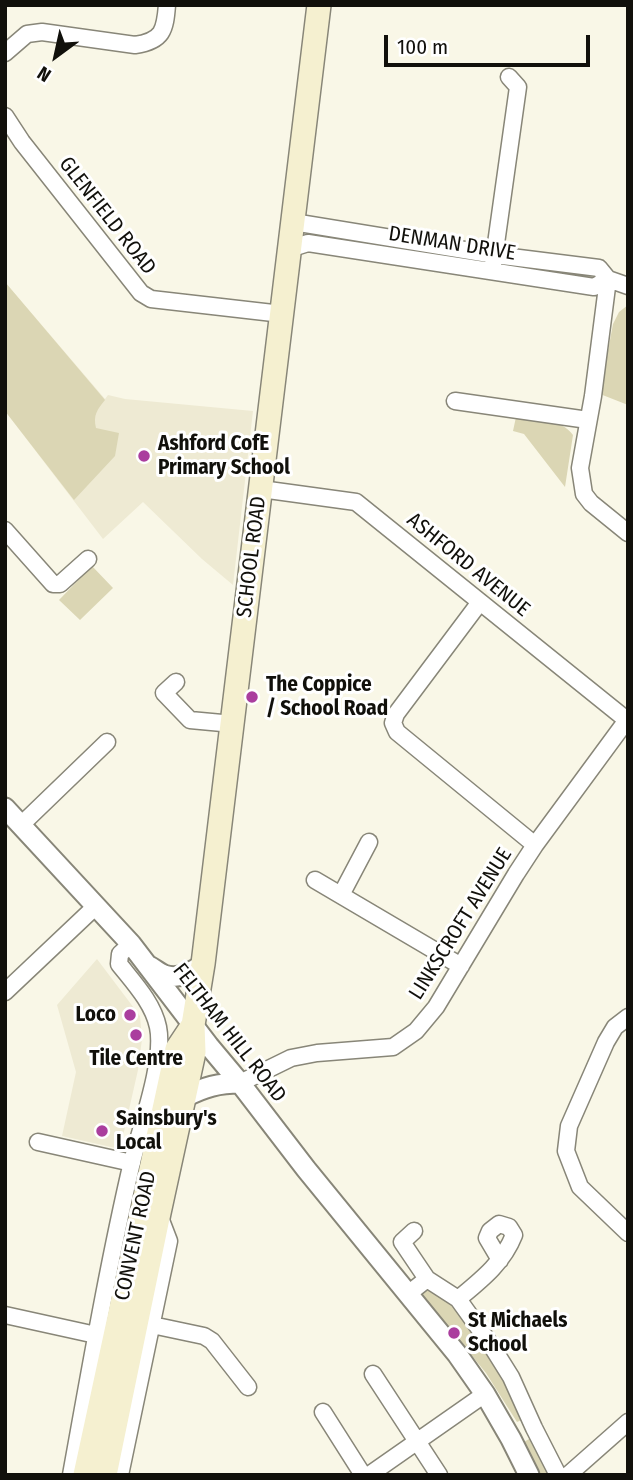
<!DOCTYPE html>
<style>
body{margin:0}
#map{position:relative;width:633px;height:1480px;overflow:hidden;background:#f9f7e7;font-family:"Fira Sans Condensed",sans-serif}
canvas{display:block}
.frame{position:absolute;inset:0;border:7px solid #11100b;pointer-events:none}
.north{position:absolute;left:21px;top:21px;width:70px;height:70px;-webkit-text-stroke:5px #fff;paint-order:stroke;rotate:213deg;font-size:19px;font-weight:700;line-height:28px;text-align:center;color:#11100b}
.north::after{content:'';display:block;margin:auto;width:24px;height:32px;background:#11100b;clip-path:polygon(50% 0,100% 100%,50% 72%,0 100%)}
.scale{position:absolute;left:384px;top:35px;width:206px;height:32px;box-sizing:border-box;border:4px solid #11100b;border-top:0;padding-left:9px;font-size:21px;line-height:24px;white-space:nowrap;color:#11100b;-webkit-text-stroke:5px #fff;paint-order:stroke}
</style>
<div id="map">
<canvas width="633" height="1480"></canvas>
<div class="frame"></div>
<div class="north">N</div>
<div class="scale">100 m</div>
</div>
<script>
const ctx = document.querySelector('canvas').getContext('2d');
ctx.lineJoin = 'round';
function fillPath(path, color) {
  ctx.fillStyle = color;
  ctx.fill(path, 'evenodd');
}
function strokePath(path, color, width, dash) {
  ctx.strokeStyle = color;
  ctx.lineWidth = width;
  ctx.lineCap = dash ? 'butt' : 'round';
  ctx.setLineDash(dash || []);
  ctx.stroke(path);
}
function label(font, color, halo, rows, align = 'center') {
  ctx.font = font + ' "Fira Sans Condensed",sans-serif';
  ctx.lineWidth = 6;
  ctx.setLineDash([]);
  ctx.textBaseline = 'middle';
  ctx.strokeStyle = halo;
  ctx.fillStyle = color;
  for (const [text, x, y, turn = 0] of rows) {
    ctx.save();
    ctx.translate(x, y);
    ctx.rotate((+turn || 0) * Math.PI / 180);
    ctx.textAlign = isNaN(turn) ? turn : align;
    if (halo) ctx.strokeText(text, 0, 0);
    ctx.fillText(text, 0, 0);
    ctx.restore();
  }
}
fillPath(new Path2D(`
 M 5,282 L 105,399 L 108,395 L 125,399 L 253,411 L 233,585 L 202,559 L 143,502 L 103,539 L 5,411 Z
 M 97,959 L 140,1016 L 142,1039 L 138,1070 L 120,1149 L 62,1136 L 76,1072 L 57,1005 Z`), '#eeead3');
fillPath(new Path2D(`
 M 5,282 L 105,400 C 97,410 93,415 96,428 L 119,433 L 115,456 L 74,500 L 5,411 Z
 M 628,305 L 628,405 L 600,394 L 613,324 L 619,312 Z
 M 516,417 C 535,420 561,418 573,435 L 565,487 L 524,434 L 513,431 Z
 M 92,566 L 113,588 L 80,620 L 59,600 Z
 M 428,1290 L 441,1294 L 475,1332 L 502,1374 L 524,1419 L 517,1422 L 486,1373 L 421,1294 Z
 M 529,1439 L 533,1440 L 550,1475 L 540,1475 L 524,1442 Z`), '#dbd6b4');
const minor = new Path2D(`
 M 5,53 L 27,34 L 42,32 L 135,45 C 163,41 165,30 167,5
 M 5,116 L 22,142 L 141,293 L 151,299 L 282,314
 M 293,222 L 495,255 L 599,268 L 608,279 L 628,286
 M 289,249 L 308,243 L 594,287 L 608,279
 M 493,265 L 518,87 L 509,77
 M 608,279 L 593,396 L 580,468 L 584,494 L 591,503 L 628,533
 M 455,401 L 588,420
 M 261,489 L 356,502 L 628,721
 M 5,530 L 53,584 L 60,584 L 88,559
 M 480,602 L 396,714 L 393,723 L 397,732 L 535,845
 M 176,682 L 164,693 L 190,720 L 233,724
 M 21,825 L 107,742
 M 315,880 L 461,966
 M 341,895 L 369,842
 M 5,992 L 96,906
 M 628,1017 L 615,1027 L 606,1042 L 569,1126 L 566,1151 L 580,1187 L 628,1233
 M 240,1083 L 291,1058 L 317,1053 L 393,1047 L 416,1031 L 436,1007 L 516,874 L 535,845 L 627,720
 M 38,1142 L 132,1163
 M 414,1231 L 402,1242 L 427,1279
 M 408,1294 L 427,1279 L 458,1299 L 491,1345 L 511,1377 L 534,1428 L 558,1475
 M 458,1299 C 481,1280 503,1263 514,1235 L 509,1227 L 499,1224 L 490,1231 L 487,1238 L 500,1260
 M 5,1315 L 105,1337
 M 152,1325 L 204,1336 L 212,1341 L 248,1387
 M 373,1374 L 439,1475
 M 323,1412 L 363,1475
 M 71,1475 C 90,1370 108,1265 132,1162 C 141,1126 165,1061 158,1027 C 153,1003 134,983 119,964 L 120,954 L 131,944
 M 120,1475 L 169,1241 L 159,1215
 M 369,1475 L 485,1394
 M 568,1475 L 628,1422`);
const tertiary = new Path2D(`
 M 5,808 L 131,944 L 209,1046 L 240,1083 L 306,1169 L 457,1354 L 485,1394 L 511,1439 L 529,1475
 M 149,966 C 153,968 159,973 164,975 C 178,980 193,972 203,964
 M 185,1097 C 204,1087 219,1083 240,1083`);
const secondary = new Path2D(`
 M 85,1475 L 177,1049 L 193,1025
 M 105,1475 L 159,1213 L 194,1052 L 193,1025 L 203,964 L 319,5`);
strokePath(minor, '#888678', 19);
strokePath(tertiary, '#888678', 23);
strokePath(secondary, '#888678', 26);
strokePath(minor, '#fff', 16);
strokePath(tertiary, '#fff', 19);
strokePath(secondary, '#f5f0d0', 23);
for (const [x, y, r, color] of [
 [144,456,7,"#aa3e9e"],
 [252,697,7,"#aa3e9e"],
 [130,1015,7,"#aa3e9e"],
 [136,1035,7,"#aa3e9e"],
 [102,1131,7,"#aa3e9e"],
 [454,1333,7,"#aa3e9e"]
]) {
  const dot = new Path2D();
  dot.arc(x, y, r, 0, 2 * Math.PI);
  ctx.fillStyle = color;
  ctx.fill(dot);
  strokePath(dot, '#fff', 2.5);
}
label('21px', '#11100b', '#fff', [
 ["GLENFIELD ROAD",107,216,52],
 ["DENMAN DRIVE",452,244,9],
 ["SCHOOL ROAD",252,557,-83],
 ["ASHFORD AVENUE",468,565,39],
 ["LINKSCROFT AVENUE",461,924,-58],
 ["FELTHAM HILL ROAD",229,1033,52],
 ["CONVENT ROAD",136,1236,-78]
]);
label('bold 21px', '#11100b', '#fff', [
 ["Ashford CofE",158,444],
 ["Primary School",158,468],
 ["The Coppice",266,685],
 ["/ School Road",266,709],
 ["Loco",116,1015,"right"],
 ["Tile Centre",136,1059,"center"],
 ["Sainsbury's",116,1119],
 ["Local",116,1143],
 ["St Michaels",468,1321],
 ["School",468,1345]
], 'left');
</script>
